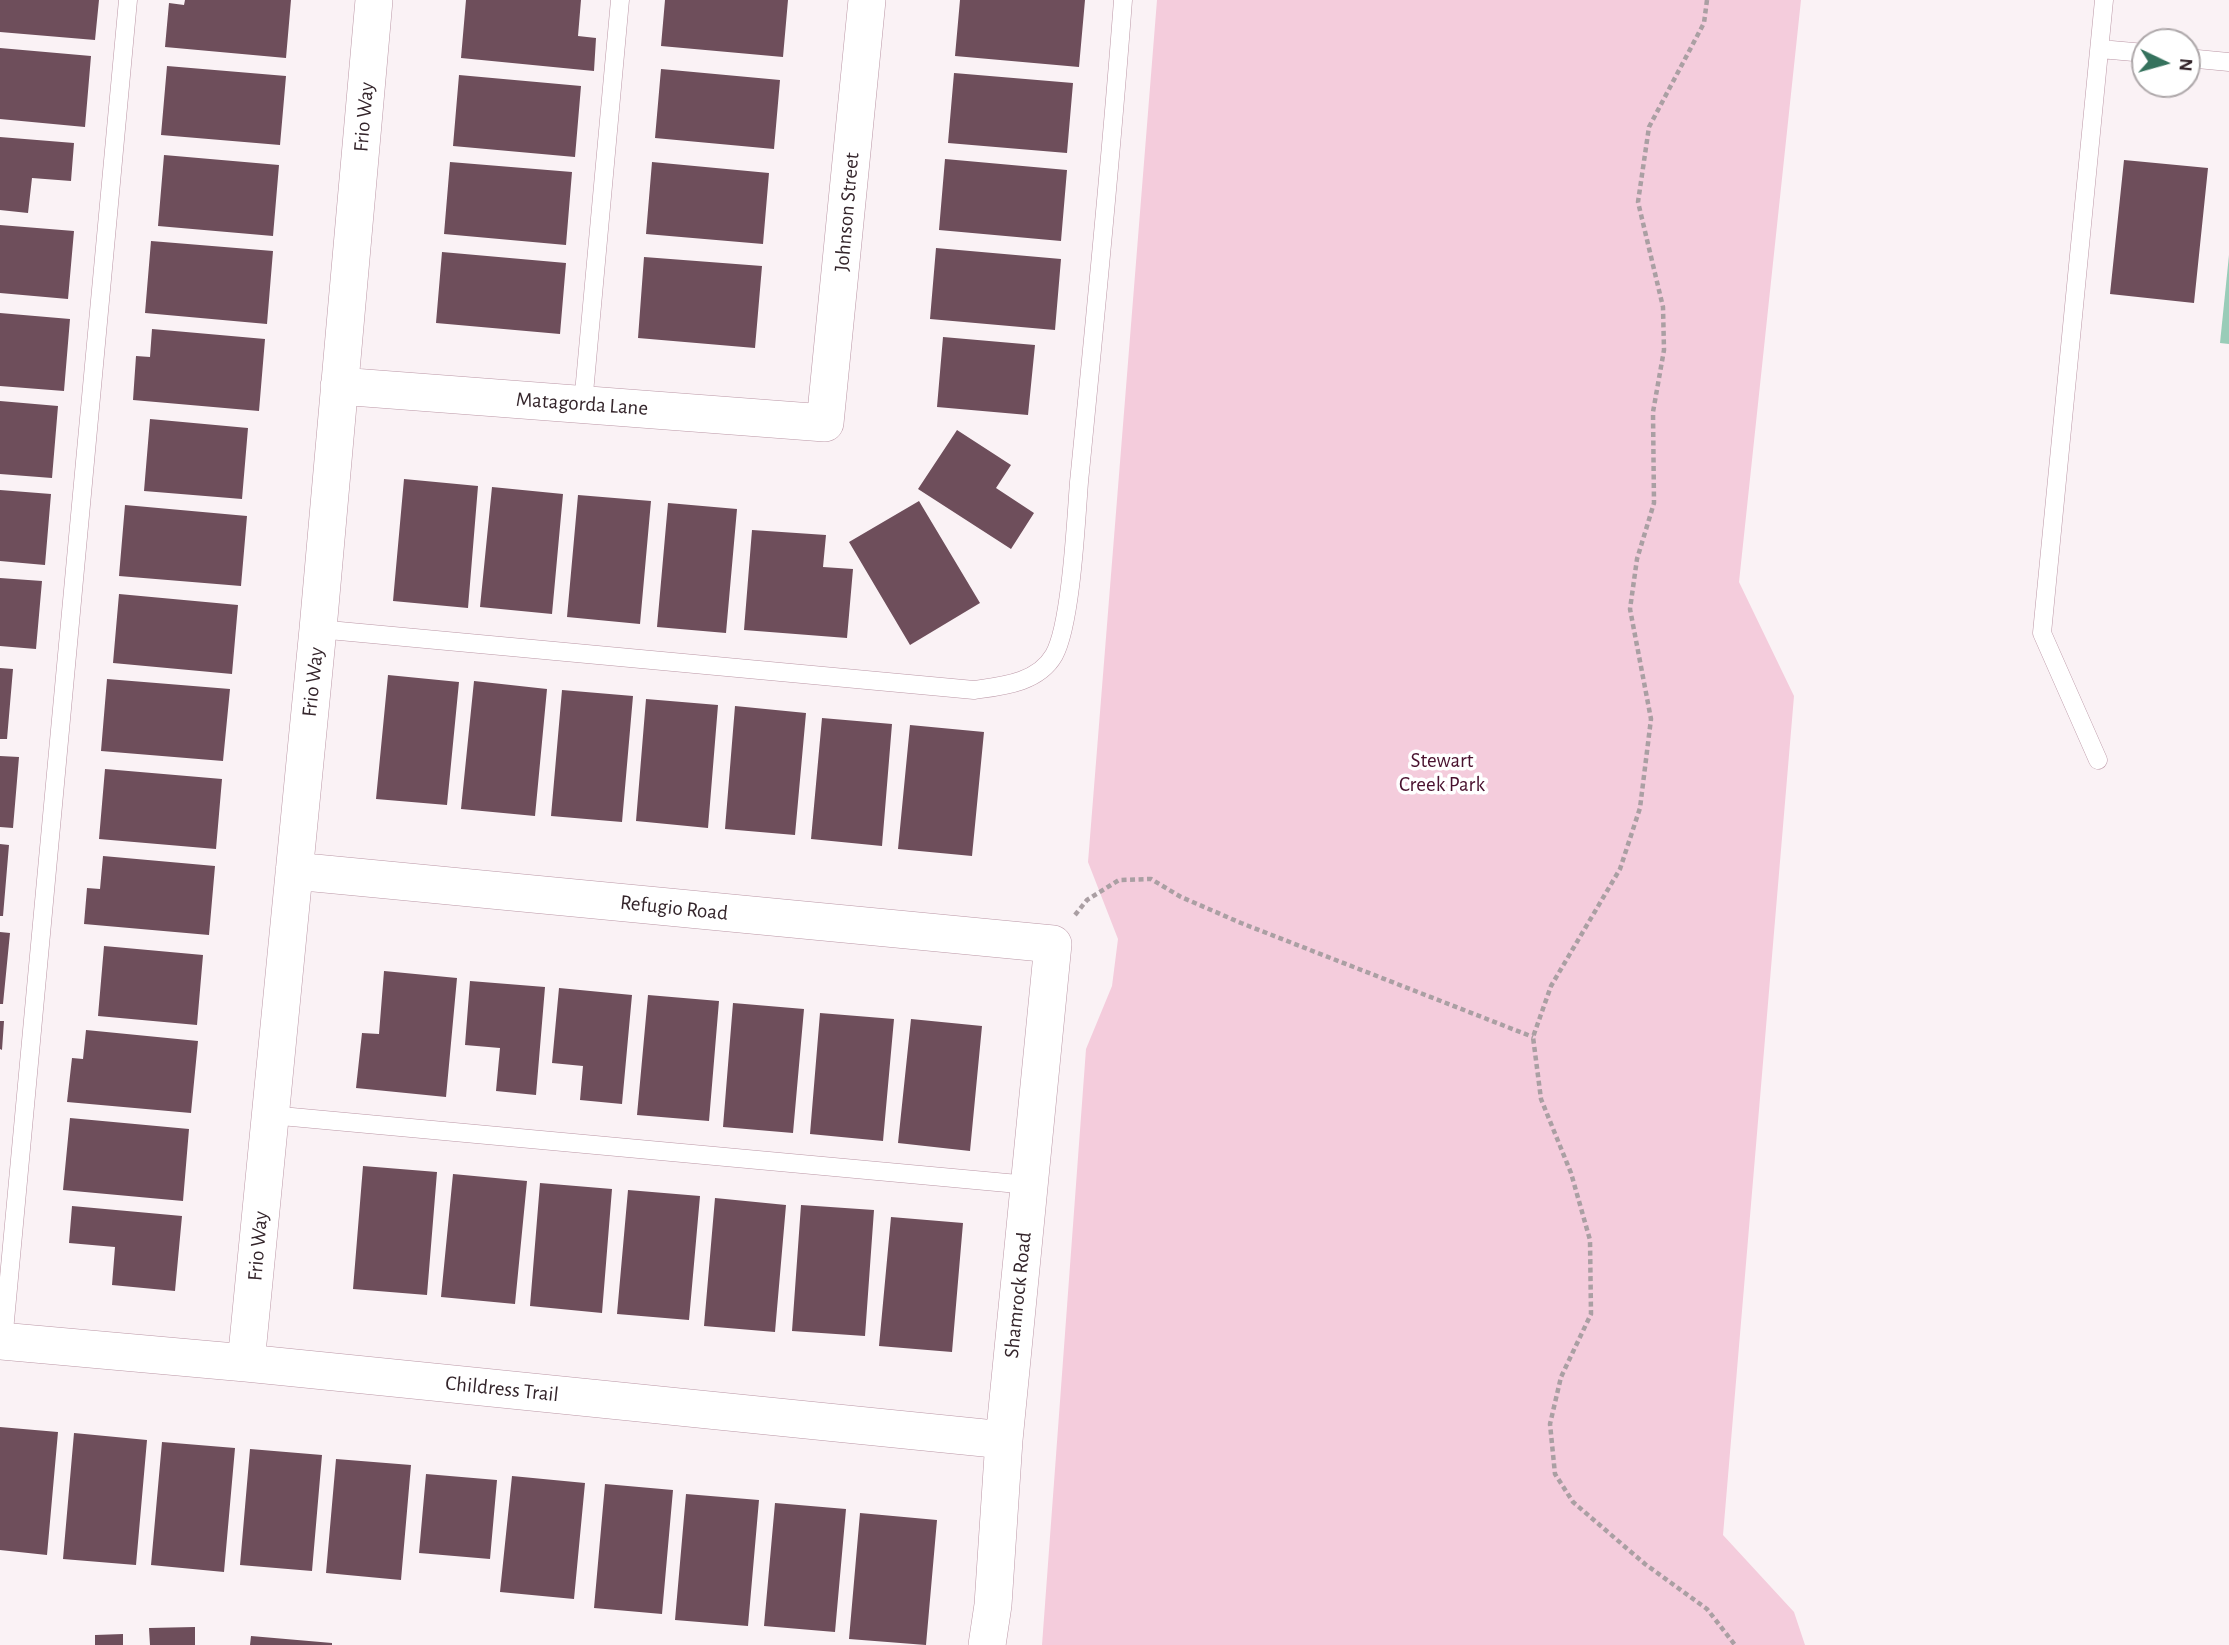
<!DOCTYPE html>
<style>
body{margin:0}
#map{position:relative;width:2229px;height:1645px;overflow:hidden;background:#faf2f5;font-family:"Alegreya Sans",sans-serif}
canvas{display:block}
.north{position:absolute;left:2131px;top:28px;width:70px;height:70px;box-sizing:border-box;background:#fff;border:2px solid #aea8aa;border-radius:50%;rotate:95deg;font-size:19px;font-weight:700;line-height:28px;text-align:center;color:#34252b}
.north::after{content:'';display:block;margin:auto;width:24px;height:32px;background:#35725d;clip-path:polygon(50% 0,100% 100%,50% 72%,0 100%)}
</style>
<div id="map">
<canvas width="2229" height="1645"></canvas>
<div class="north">N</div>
</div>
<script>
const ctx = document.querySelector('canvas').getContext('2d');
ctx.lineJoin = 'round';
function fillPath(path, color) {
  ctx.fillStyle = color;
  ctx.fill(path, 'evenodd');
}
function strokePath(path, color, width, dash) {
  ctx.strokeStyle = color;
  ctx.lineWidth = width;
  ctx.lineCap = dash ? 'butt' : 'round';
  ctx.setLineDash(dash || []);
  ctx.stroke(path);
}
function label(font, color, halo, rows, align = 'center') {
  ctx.font = font + ' "Alegreya Sans",sans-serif';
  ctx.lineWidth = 7;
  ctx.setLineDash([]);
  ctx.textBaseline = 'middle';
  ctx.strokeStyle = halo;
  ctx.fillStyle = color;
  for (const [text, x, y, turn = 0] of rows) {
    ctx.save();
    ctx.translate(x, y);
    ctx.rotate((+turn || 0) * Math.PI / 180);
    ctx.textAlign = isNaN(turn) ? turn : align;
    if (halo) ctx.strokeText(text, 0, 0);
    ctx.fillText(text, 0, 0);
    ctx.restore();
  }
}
fillPath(new Path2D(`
 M 1157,0 L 1801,0 L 1739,582 L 1794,696 L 1723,1535 L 1794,1612 L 1805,1645 L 1042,1645 L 1086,1049 L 1112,986 L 1118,939 L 1088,862 Z`), '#f4ccdc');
fillPath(new Path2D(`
 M 2229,255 L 2229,344 L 2220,343 Z`), '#99ccb8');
fillPath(new Path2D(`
 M 0,0 L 99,0 L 95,40 L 0,32 Z
 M 185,0 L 291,0 L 286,58 L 165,47 L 169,3 L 184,5 Z
 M 466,0 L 581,0 L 578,36 L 596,38 L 594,71 L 461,58 Z
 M 665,0 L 788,0 L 783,57 L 661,46 Z
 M 960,0 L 1085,0 L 1079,67 L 955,56 Z
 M 0,48 L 91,56 L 85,127 L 0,119 Z
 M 167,66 L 286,76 L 280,145 L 161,135 Z
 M 661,69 L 780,80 L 774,149 L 655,138 Z
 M 954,73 L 1073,83 L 1067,153 L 948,143 Z
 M 459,75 L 581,86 L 575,157 L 453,146 Z
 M 0,137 L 74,143 L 71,181 L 32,178 L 28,213 L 0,210 Z
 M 164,155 L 279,165 L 273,236 L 158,226 Z
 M 945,159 L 1067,170 L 1061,241 L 939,230 Z
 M 2124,160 L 2208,168 L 2194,303 L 2110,294 Z
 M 450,162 L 572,172 L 566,245 L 444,234 Z
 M 652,162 L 769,173 L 763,244 L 646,234 Z
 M 0,225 L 74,231 L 68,299 L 0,293 Z
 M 151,241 L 273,251 L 267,324 L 145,313 Z
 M 936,248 L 1061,259 L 1055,330 L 930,319 Z
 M 442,252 L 566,263 L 560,334 L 436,323 Z
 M 644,257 L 762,266 L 755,348 L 638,338 Z
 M 0,313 L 70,319 L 64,391 L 0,386 Z
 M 152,329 L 265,339 L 259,411 L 133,400 L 136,356 L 150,357 Z
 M 943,337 L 1035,345 L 1028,415 L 937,407 Z
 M 0,401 L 58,406 L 52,478 L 0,474 Z
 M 150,419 L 248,428 L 242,499 L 144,491 Z
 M 957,430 L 1011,465 L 996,488 L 1034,513 L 1011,549 L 918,489 Z
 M 404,479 L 478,486 L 468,608 L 393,601 Z
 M 492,487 L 563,494 L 552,614 L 480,607 Z
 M 0,490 L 51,494 L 45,565 L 0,561 Z
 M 578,495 L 651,501 L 640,624 L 567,617 Z
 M 919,501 L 980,603 L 910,645 L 849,542 Z
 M 668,503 L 737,509 L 726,633 L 657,627 Z
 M 125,505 L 247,516 L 241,586 L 119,576 Z
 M 752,530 L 826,535 L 823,567 L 853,569 L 847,638 L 744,630 Z
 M 0,578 L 42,581 L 36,649 L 0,646 Z
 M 119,594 L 238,605 L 232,674 L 113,663 Z
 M 0,668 L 13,669 L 7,739 L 0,739 Z
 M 388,675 L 459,682 L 447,805 L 376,799 Z
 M 107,679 L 230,689 L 223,761 L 101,751 Z
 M 474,681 L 547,689 L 535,816 L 461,809 Z
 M 562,690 L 633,696 L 622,822 L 551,816 Z
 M 646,699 L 718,705 L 708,828 L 636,821 Z
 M 735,706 L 806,713 L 795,835 L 725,829 Z
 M 822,718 L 892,724 L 882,846 L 811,839 Z
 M 910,725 L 984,732 L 972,856 L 898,849 Z
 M 0,756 L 19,757 L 13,828 L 0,827 Z
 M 105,769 L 222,779 L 216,849 L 99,839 Z
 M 0,844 L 9,845 L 3,916 L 0,916 Z
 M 103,856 L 215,866 L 209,935 L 84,924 L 87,888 L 100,889 Z
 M 0,932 L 10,933 L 3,1004 L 0,1004 Z
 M 104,946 L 203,955 L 197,1025 L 98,1016 Z
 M 384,971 L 457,978 L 446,1097 L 356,1088 L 362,1033 L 379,1034 Z
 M 470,981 L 545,987 L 536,1095 L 496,1091 L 500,1048 L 465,1045 Z
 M 559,988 L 632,995 L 622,1104 L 580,1100 L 583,1066 L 552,1063 Z
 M 648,995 L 719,1001 L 709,1121 L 637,1115 Z
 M 733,1003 L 804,1009 L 793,1133 L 723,1127 Z
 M 820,1013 L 894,1019 L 883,1141 L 810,1134 Z
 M 911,1019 L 982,1026 L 970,1151 L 898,1143 Z
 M 0,1021 L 4,1021 L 2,1050 L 0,1049 Z
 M 86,1030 L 198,1041 L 191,1113 L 67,1102 L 72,1058 L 83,1059 Z
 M 70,1118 L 189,1129 L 183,1201 L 63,1190 Z
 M 363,1166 L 437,1172 L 427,1295 L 353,1289 Z
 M 453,1174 L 527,1181 L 515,1304 L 441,1297 Z
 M 540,1183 L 612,1189 L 602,1313 L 530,1306 Z
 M 628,1190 L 700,1196 L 689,1320 L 617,1314 Z
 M 715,1198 L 786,1205 L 775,1332 L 704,1326 Z
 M 801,1205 L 874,1210 L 865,1336 L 792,1331 Z
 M 72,1206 L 182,1216 L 175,1291 L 112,1285 L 115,1247 L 69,1243 Z
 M 891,1217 L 963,1223 L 952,1352 L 879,1346 Z
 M 0,1427 L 58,1432 L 47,1555 L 0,1550 Z
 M 74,1433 L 147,1440 L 136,1565 L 63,1559 Z
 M 162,1442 L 235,1448 L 224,1572 L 151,1565 Z
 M 250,1449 L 322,1455 L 312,1571 L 240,1565 Z
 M 336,1459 L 411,1465 L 401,1580 L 326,1573 Z
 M 426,1474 L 497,1480 L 490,1559 L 419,1553 Z
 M 512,1476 L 585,1483 L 574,1599 L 500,1592 Z
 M 605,1484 L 673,1490 L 662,1614 L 594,1608 Z
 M 686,1494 L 759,1500 L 748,1626 L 675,1620 Z
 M 775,1503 L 846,1509 L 835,1632 L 764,1626 Z
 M 860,1513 L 937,1520 L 926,1645 L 849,1639 Z
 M 195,1627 L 195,1645 L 150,1645 L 149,1628 Z
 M 123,1634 L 123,1645 L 95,1645 L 95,1635 Z
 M 251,1636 L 332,1643 L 332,1645 L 250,1645 Z`), '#6e4e5b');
const service = new Path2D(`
 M 2100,49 L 2145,53
 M 2187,58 L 2229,62
 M 583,404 L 620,0
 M 318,629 L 974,690 C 1002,686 1038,683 1054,655 C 1071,625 1076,521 1079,482 C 1095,321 1111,161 1123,0
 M 2098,760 L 2042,633 L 2104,0
 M 270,1115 L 1029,1185
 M 3,1342 L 128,0`);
const minor = new Path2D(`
 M 339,386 L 825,423 L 867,0
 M 294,871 L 1053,944 L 1004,1440 L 993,1605 L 987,1645
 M 0,1341 L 246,1363 L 1004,1440
 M 246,1363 L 318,629 L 374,0`);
strokePath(service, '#bb97a6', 19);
strokePath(minor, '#bb97a6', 38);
strokePath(new Path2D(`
 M 1707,0 L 1704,23 L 1649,127 L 1638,202 L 1663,307 L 1664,350 L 1653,412 L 1654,503 L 1637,559 L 1630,609 L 1651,719 L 1640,808 L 1620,869 L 1551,986 L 1533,1037 L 1541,1099 L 1571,1173 L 1590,1240 L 1591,1314 L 1561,1377 L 1550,1424 L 1555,1474 L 1573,1502 L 1645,1564 L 1707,1609 L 1735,1645
 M 1075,915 L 1087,900 L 1119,880 L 1151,879 L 1181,897 L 1241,923 L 1533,1037`), '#aa9fa3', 4.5, [5, 3.5]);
strokePath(service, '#fff', 18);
strokePath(minor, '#fff', 37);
label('21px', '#34252b', '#fff', [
 ["Frio Way",364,117,-85],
 ["Johnson Street",847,212,-85],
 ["Matagorda Lane",582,404,4],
 ["Frio Way",313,682,-84],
 ["Refugio Road",674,908,6],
 ["Frio Way",258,1246,-85],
 ["Shamrock Road",1018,1295,-84],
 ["Childress Trail",502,1389,6]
]);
label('21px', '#49112e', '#fff', [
 ["Stewart",1442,761],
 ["Creek Park",1442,785]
]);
</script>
